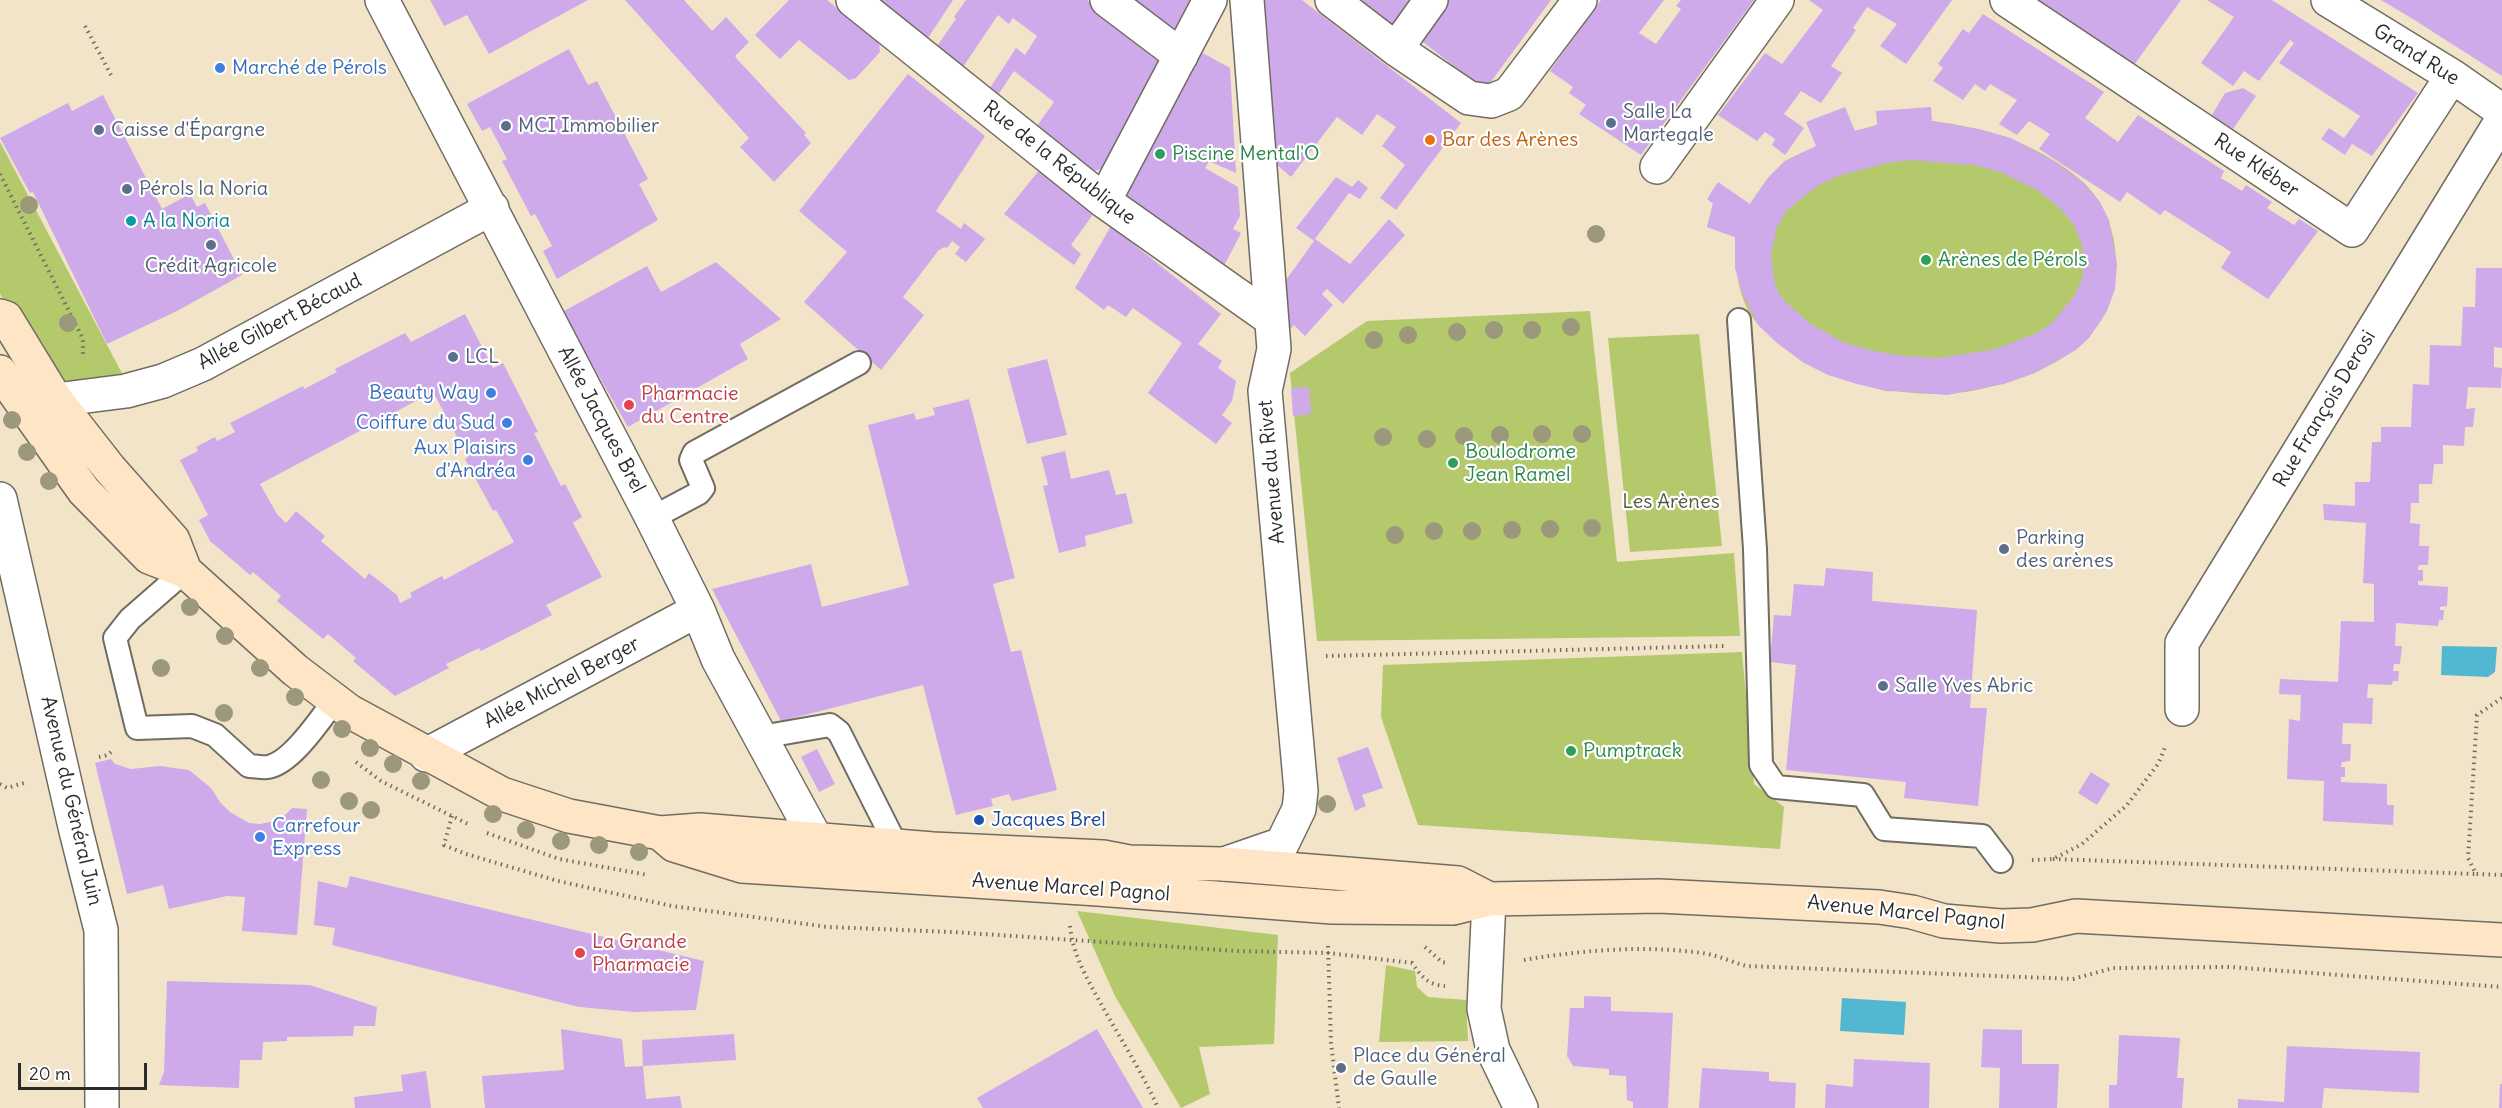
<!DOCTYPE html>
<meta charset="utf-8">
<style>
body{margin:0}
#map{position:relative;width:2502px;height:1108px;overflow:hidden;background:#f2e4c8;font-family:Delius,sans-serif}
canvas{display:block}
.scale{position:absolute;left:18px;top:1063px;width:129px;height:27px;box-sizing:border-box;border:3px solid #2b2b2b;border-top:0;padding-left:8px;font-size:18px;line-height:21px;white-space:nowrap;color:#2b2b2b;-webkit-text-stroke:4px #fff;paint-order:stroke}
</style>
<div id="map">
<canvas width="2502" height="1108"></canvas>
<div class="scale">20 m</div>
</div>
<script>
const ctx = document.querySelector('canvas').getContext('2d');
ctx.lineJoin = 'round';
function fillPath(path, color) {
  ctx.fillStyle = color;
  ctx.fill(path, 'evenodd');
}
function strokePath(path, color, width, dash) {
  ctx.strokeStyle = color;
  ctx.lineWidth = width;
  ctx.lineCap = dash ? 'butt' : 'round';
  ctx.setLineDash(dash || []);
  ctx.stroke(path);
}
function label(font, color, halo, rows, align = 'center') {
  ctx.font = font + ' Delius,sans-serif';
  ctx.lineWidth = 4.5;
  ctx.setLineDash([]);
  ctx.textBaseline = 'middle';
  ctx.strokeStyle = halo;
  ctx.fillStyle = color;
  for (const [text, x, y, turn = 0] of rows) {
    ctx.save();
    ctx.translate(x, y);
    ctx.rotate((+turn || 0) * Math.PI / 180);
    ctx.textAlign = isNaN(turn) ? turn : align;
    if (halo) ctx.strokeText(text, 0, 0);
    ctx.fillText(text, 0, 0);
    ctx.restore();
  }
}
fillPath(new Path2D(`
 M 1932,121 C 1987,128 2039,144 2082,181 C 2101,198 2112,223 2115,248 C 2126,333 2057,372 1985,388 C 1957,395 1932,395 1904,392 C 1897,391 1888,392 1881,390 C 1859,382 1838,366 1817,356 C 1804,348 1766,333 1757,323 C 1737,300 1735,265 1735,237 L 1707,227 L 1713,204 L 1738,221 L 1768,178 L 1785,161 L 1801,153 L 1855,131 L 1877,125 Z
 M 0,142 L 125,379 L 57,381 L 0,294 Z
 M 1590,311 L 1617,562 L 1734,553 L 1740,636 L 1317,641 L 1290,373 L 1367,321 Z
 M 1699,334 L 1722,546 L 1630,552 L 1608,338 Z
 M 1742,652 L 1754,784 L 1784,807 L 1780,849 L 1418,825 L 1381,717 L 1383,665 Z
 M 1077,911 L 1278,935 L 1274,1044 L 1199,1047 L 1210,1094 L 1181,1108 L 1115,996 Z
 M 1386,965 L 1415,971 L 1417,987 L 1428,997 L 1466,1000 L 1468,1041 L 1379,1042 Z`), '#b4c86c');
fillPath(new Path2D(`
 M 2442,646 L 2497,647 L 2495,672 L 2488,677 L 2441,675 Z
 M 1842,998 L 1906,1002 L 1904,1035 L 1840,1031 Z`), '#52b8d1');
fillPath(new Path2D(`
 M 430,0 L 588,0 L 489,54 L 467,15 L 444,26 Z
 M 625,0 L 684,0 L 712,31 L 726,17 L 749,42 L 735,56 L 737,59 L 806,133 L 804,135 L 811,143 L 774,182 L 740,147 L 749,138 Z
 M 789,0 L 827,0 L 879,42 L 880,52 L 856,78 L 849,80 L 799,40 L 780,59 L 755,35 Z
 M 879,0 L 953,0 L 928,38 Z
 M 966,0 L 1087,0 L 1161,56 L 1104,168 L 1094,171 L 1037,126 L 1054,102 L 1014,71 L 998,95 L 990,88 L 1016,48 L 1025,55 L 1037,36 L 1013,18 L 1009,24 L 998,15 L 963,67 L 937,46 L 956,19 L 954,17 Z
 M 1135,0 L 1190,0 L 1173,33 L 1133,4 Z
 M 1258,0 L 1302,0 L 1461,123 L 1396,210 L 1380,198 L 1405,165 L 1382,146 L 1396,127 L 1377,114 L 1362,135 L 1337,117 L 1291,177 L 1269,158 Z
 M 1357,0 L 1415,0 L 1394,26 Z
 M 1448,0 L 1551,0 L 1490,83 L 1478,85 L 1418,38 Z
 M 1601,0 L 1664,0 L 1639,33 L 1656,44 L 1681,9 L 1676,6 L 1681,0 L 1754,0 L 1641,155 L 1579,114 L 1586,105 L 1569,93 L 1573,87 L 1550,71 Z
 M 1809,0 L 1952,0 L 1906,64 L 1880,46 L 1897,24 L 1867,7 L 1853,28 L 1856,30 L 1831,66 L 1842,73 L 1821,103 L 1801,91 L 1784,114 L 1804,128 L 1785,155 L 1772,145 L 1775,139 L 1765,132 L 1757,141 L 1718,115 L 1765,53 L 1782,64 L 1823,10 Z
 M 2033,0 L 2181,0 L 2134,65 Z
 M 2207,0 L 2272,0 L 2418,93 L 2372,156 L 2352,144 L 2345,155 L 2321,139 L 2329,128 L 2344,138 L 2360,116 L 2279,63 L 2294,43 L 2290,40 L 2259,81 L 2244,71 L 2233,86 L 2201,63 L 2234,17 Z
 M 2381,0 L 2502,0 L 2502,76 L 2413,19 Z
 M 1983,14 L 2104,92 L 2085,118 L 2118,142 L 2138,115 L 2224,171 L 2221,178 L 2242,191 L 2246,185 L 2272,202 L 2267,208 L 2294,225 L 2299,219 L 2318,231 L 2268,299 L 2221,268 L 2231,252 L 2165,210 L 2160,215 L 2127,192 L 2120,202 L 2039,149 L 2050,134 L 2029,121 L 2017,135 L 1999,124 L 2017,100 L 1990,84 L 1985,91 L 1975,84 L 1963,100 L 1933,81 L 1943,68 L 1938,64 L 1963,29 L 1969,33 Z
 M 569,49 L 588,85 L 597,81 L 648,179 L 639,184 L 658,220 L 557,279 L 543,251 L 552,246 L 535,214 L 531,216 L 502,161 L 507,159 L 490,127 L 482,131 L 467,104 Z
 M 1201,52 L 1230,68 L 1236,173 L 1209,161 L 1205,168 L 1238,187 L 1240,216 L 1233,229 L 1241,233 L 1224,266 L 1128,199 L 1125,194 Z
 M 908,74 L 985,136 L 936,211 L 961,229 L 964,223 L 985,239 L 966,262 L 955,254 L 960,247 L 952,241 L 947,248 L 944,247 L 938,251 L 903,297 L 924,315 L 881,370 L 804,302 L 847,252 L 799,211 Z
 M 2243,88 L 2256,96 L 2233,129 L 2212,115 L 2225,93 Z
 M 103,95 L 162,209 L 190,194 L 197,207 L 205,203 L 242,275 L 177,311 L 107,344 L 33,192 L 30,193 L 0,138 L 68,103 L 72,111 Z
 M 1845,107 L 1855,131 L 1877,125 L 1876,111 L 1931,107 L 1932,121 L 1979,129 L 2011,138 L 2054,161 L 2083,182 L 2100,202 L 2109,220 L 2117,264 L 2115,289 L 2107,311 L 2089,338 L 2076,350 L 2035,373 L 2004,384 L 1947,395 L 1882,390 L 1857,384 L 1828,375 L 1804,363 L 1777,343 L 1758,325 L 1742,293 L 1735,268 L 1735,237 L 1707,227 L 1713,204 L 1707,199 L 1718,182 L 1750,204 L 1768,178 L 1785,161 L 1816,146 L 1806,122 ZM 1910,160 L 1974,165 L 2000,172 L 2037,190 L 2060,208 L 2074,225 L 2082,245 L 2084,264 L 2082,279 L 2075,295 L 2052,323 L 2037,333 L 1996,349 L 1940,358 L 1905,356 L 1873,351 L 1845,343 L 1809,323 L 1786,302 L 1779,294 L 1774,281 L 1771,253 L 1777,227 L 1786,211 L 1817,186 L 1838,176 L 1886,163 Z
 M 1040,169 L 1094,213 L 1071,245 L 1081,254 L 1074,265 L 1004,214 Z
 M 1336,177 L 1352,187 L 1358,180 L 1368,188 L 1360,199 L 1349,193 L 1315,239 L 1350,264 L 1389,219 L 1405,235 L 1343,304 L 1327,289 L 1322,294 L 1333,305 L 1305,336 L 1294,325 L 1285,334 L 1281,287 L 1314,241 L 1296,228 Z
 M 1111,226 L 1221,314 L 1198,344 L 1222,361 L 1218,368 L 1236,381 L 1232,401 L 1222,415 L 1232,423 L 1216,444 L 1148,393 L 1182,343 L 1133,308 L 1126,317 L 1108,305 L 1104,310 L 1075,288 Z
 M 716,262 L 781,319 L 740,344 L 748,359 L 628,427 L 562,312 L 647,266 L 661,292 Z
 M 2476,268 L 2502,268 L 2502,348 L 2494,347 L 2494,367 L 2502,368 L 2501,388 L 2468,387 L 2466,409 L 2475,408 L 2473,427 L 2465,427 L 2464,446 L 2443,445 L 2443,464 L 2434,464 L 2432,484 L 2419,484 L 2419,503 L 2411,503 L 2410,523 L 2420,524 L 2419,546 L 2429,546 L 2428,565 L 2419,565 L 2418,570 L 2423,570 L 2423,581 L 2418,581 L 2418,585 L 2448,587 L 2447,606 L 2440,607 L 2440,610 L 2444,610 L 2443,620 L 2439,620 L 2438,626 L 2396,623 L 2395,646 L 2402,646 L 2400,664 L 2394,664 L 2393,671 L 2399,671 L 2398,681 L 2393,681 L 2392,685 L 2368,684 L 2367,698 L 2373,698 L 2372,724 L 2343,723 L 2342,744 L 2351,744 L 2350,761 L 2342,762 L 2341,767 L 2345,767 L 2345,777 L 2341,777 L 2341,782 L 2387,784 L 2387,805 L 2394,805 L 2393,825 L 2323,821 L 2324,781 L 2287,779 L 2289,719 L 2300,721 L 2301,695 L 2279,694 L 2280,679 L 2338,682 L 2341,621 L 2374,622 L 2374,584 L 2363,583 L 2366,523 L 2324,520 L 2323,504 L 2355,506 L 2355,482 L 2370,482 L 2372,442 L 2381,442 L 2381,427 L 2411,427 L 2413,384 L 2429,385 L 2430,345 L 2461,346 L 2463,307 L 2475,307 Z
 M 465,314 L 493,368 L 503,363 L 538,432 L 534,433 L 561,486 L 565,484 L 582,517 L 573,523 L 602,577 L 546,605 L 552,615 L 481,651 L 479,648 L 446,664 L 449,668 L 395,696 L 353,661 L 356,658 L 328,634 L 323,639 L 277,601 L 281,596 L 253,572 L 250,575 L 210,541 L 199,520 L 208,515 L 180,460 L 198,451 L 196,447 L 215,437 L 217,441 L 235,432 L 230,423 L 303,386 L 304,389 L 337,372 L 335,369 L 405,333 L 411,342 ZM 433,392 L 468,457 L 465,459 L 493,511 L 496,510 L 514,542 L 444,580 L 442,576 L 410,593 L 412,597 L 400,603 L 397,595 L 369,573 L 365,579 L 321,541 L 325,536 L 296,511 L 286,523 L 277,514 L 260,484 Z
 M 1047,359 L 1067,435 L 1027,444 L 1007,369 Z
 M 1309,387 L 1311,414 L 1293,416 L 1291,388 Z
 M 969,399 L 1015,578 L 993,584 L 1011,652 L 1021,650 L 1057,790 L 1012,801 L 1009,794 L 991,799 L 993,806 L 956,815 L 923,685 L 781,721 L 712,589 L 811,564 L 822,607 L 909,585 L 868,425 L 914,413 L 916,420 L 935,415 L 933,408 Z
 M 1065,451 L 1071,479 L 1109,470 L 1116,495 L 1126,493 L 1133,523 L 1085,536 L 1086,546 L 1059,553 L 1043,486 L 1048,485 L 1041,457 Z
 M 1826,568 L 1873,572 L 1872,601 L 1977,610 L 1970,708 L 1987,708 L 1978,806 L 1904,798 L 1906,782 L 1786,770 L 1796,665 L 1770,662 L 1774,615 L 1791,616 L 1794,584 L 1824,586 Z
 M 1368,747 L 1383,788 L 1362,795 L 1366,806 L 1355,811 L 1337,758 Z
 M 817,749 L 835,784 L 819,792 L 801,757 Z
 M 111,759 L 115,764 L 131,769 L 160,766 L 189,770 L 211,788 L 220,802 L 230,812 L 249,823 L 260,824 L 280,820 L 292,808 L 307,809 L 297,935 L 242,931 L 245,897 L 227,896 L 169,909 L 163,885 L 127,894 L 95,763 Z
 M 2091,772 L 2110,784 L 2097,805 L 2078,793 Z
 M 350,876 L 704,961 L 696,1010 L 634,1012 L 579,1007 L 332,945 L 335,928 L 314,925 L 318,881 L 347,888 Z
 M 167,981 L 310,985 L 377,1007 L 375,1026 L 354,1026 L 353,1036 L 287,1037 L 287,1041 L 263,1042 L 262,1060 L 240,1060 L 239,1088 L 159,1085 L 164,1072 Z
 M 1584,996 L 1611,997 L 1611,1011 L 1673,1013 L 1668,1108 L 1633,1108 L 1633,1102 L 1627,1100 L 1626,1076 L 1609,1075 L 1609,1069 L 1573,1066 L 1567,1056 L 1570,1008 L 1584,1008 Z
 M 561,1029 L 622,1039 L 625,1067 L 643,1066 L 646,1099 L 680,1096 L 682,1108 L 485,1108 L 482,1076 L 564,1070 Z
 M 1097,1029 L 1143,1108 L 983,1108 L 977,1098 Z
 M 1983,1029 L 2022,1030 L 2022,1064 L 2059,1064 L 2057,1108 L 1999,1108 L 2000,1068 L 1981,1067 Z
 M 734,1034 L 736,1060 L 643,1066 L 642,1040 Z
 M 2119,1035 L 2180,1038 L 2177,1078 L 2184,1078 L 2182,1108 L 2109,1108 L 2109,1085 L 2117,1085 Z
 M 2287,1046 L 2420,1052 L 2419,1093 L 2324,1088 L 2322,1108 L 2238,1108 L 2238,1099 L 2284,1102 Z
 M 1854,1059 L 1930,1063 L 1929,1108 L 1825,1108 L 1826,1084 L 1853,1087 Z
 M 1702,1068 L 1769,1072 L 1769,1081 L 1796,1083 L 1795,1108 L 1699,1108 Z
 M 426,1071 L 431,1108 L 355,1108 L 354,1097 L 403,1091 L 401,1075 Z
 M 2500,1084 L 2502,1084 L 2502,1108 L 2499,1108 Z`), '#ceaaeb');
const lane = new Path2D(`
 M 1739,320 L 1755,549 L 1761,765 L 1776,787 L 1863,795 L 1884,829 L 1982,836 L 2001,861
 M 652,518 L 699,493 L 703,488 L 691,460 L 694,453 L 859,363
 M 185,571 L 130,619 L 115,638 L 137,728 L 192,726 L 215,735 L 249,766 C 255,766 263,768 268,767 C 292,763 321,718 335,700
 M 761,737 L 830,725 L 839,732 L 897,847`);
const street = new Path2D(`
 M 382,0 L 652,518 L 698,610 L 718,659 L 817,841
 M 853,0 L 1104,201 L 1271,319
 M 1107,0 L 1181,56
 M 1332,0 L 1396,49 L 1469,98 L 1491,101 L 1509,94 L 1580,0
 M 2007,0 L 2352,230 L 2452,76
 M 2328,0 L 2452,76 L 2502,111
 M 1396,49 L 1431,0
 M 1657,167 L 1777,0
 M 1104,201 L 1210,0
 M 56,400 L 126,391 L 163,381 L 203,364 L 492,208
 M 0,499 L 76,831 L 101,930 L 102,1108
 M 2182,709 L 2182,643 L 2502,120
 M 426,755 L 698,610
 M 1224,864 L 1282,844 L 1299,809 L 1301,791 L 1265,391 L 1274,349 L 1247,0
 M 1489,899 L 1484,1009 L 1493,1050 L 1521,1108`);
const secondary = new Path2D(`
 M 0,316 L 6,318 L 56,400 L 110,469 L 173,540 L 185,571
 M 0,372 L 84,491 L 149,557 L 185,571 L 295,670 L 349,711 L 502,794 L 569,816 L 660,833 L 700,830 L 933,849 L 1103,857 L 1129,862 L 1224,864 L 1458,883 L 1489,899
 M 660,833 L 674,845 L 742,866 L 1098,889 L 1332,907 L 1453,908 L 1489,899 L 1659,896 L 1879,907 L 1912,912 L 1944,921 L 2001,926 L 2032,925 L 2076,916 L 2502,940`);
strokePath(lane, '#716c62', 26);
strokePath(street, '#716c62', 36);
strokePath(secondary, '#716c62', 36);
strokePath(new Path2D(`
 M 85,26 L 111,75
 M 0,174 L 83,339 L 83,357
 M 1326,656 L 1724,646
 M 2502,698 L 2477,715 L 2468,858 L 2476,874 L 2502,875
 M 99,757 L 108,755 L 113,750
 M 356,762 L 381,781 L 470,825
 M 0,784 L 7,788 L 24,783
 M 452,816 L 444,845 L 466,854 L 558,881 L 672,906 L 828,927 L 953,932 L 1237,951 L 1329,953 L 1412,963 C 1421,976 1428,985 1445,986
 M 487,833 L 559,859 L 648,875
 M 2053,859 L 2476,874
 M 2032,860 L 2053,859 L 2082,844 L 2127,805 L 2158,764 L 2166,745
 M 1070,926 C 1073,957 1090,984 1105,1011 C 1123,1043 1143,1074 1158,1108
 M 1328,946 L 1331,1043 L 1339,1108
 M 1425,947 L 1442,962 L 1448,963
 M 1524,960 C 1582,950 1644,945 1702,953 C 1717,955 1732,962 1746,966 L 2073,979 L 2113,968 L 2230,967 L 2502,987`), '#716c62', 4, [1.5, 4.5]);
strokePath(lane, '#fff', 22);
strokePath(street, '#fff', 33);
strokePath(secondary, '#fee5c5', 33);
ctx.fillStyle = '#9b987c';
for (const [x, y] of [
 [29,205],
 [1596,234],
 [68,323],
 [1571,327],
 [1494,330],
 [1532,330],
 [1457,332],
 [1408,335],
 [1374,340],
 [12,420],
 [1542,434],
 [1582,434],
 [1500,435],
 [1464,436],
 [1383,437],
 [1427,439],
 [27,452],
 [49,481],
 [1592,528],
 [1550,529],
 [1512,530],
 [1434,531],
 [1472,531],
 [1395,535],
 [190,607],
 [225,636],
 [161,668],
 [260,668],
 [295,697],
 [224,713],
 [342,729],
 [370,748],
 [393,764],
 [321,780],
 [421,781],
 [349,801],
 [1327,804],
 [371,810],
 [493,814],
 [526,830],
 [561,841],
 [599,845],
 [639,852]
]) {
  ctx.beginPath();
  ctx.arc(x, y, 9, 0, 2 * Math.PI);
  ctx.fill();
}
for (const [x, y, r, color] of [
 [220,68,6,"#3f7fe0"],
 [1611,123,6,"#5c6f8a"],
 [506,126,6,"#5c6f8a"],
 [99,130,6,"#5c6f8a"],
 [1430,140,6,"#e8710a"],
 [1160,154,6,"#2e9e5b"],
 [127,189,6,"#5c6f8a"],
 [131,221,6,"#0f9aa8"],
 [211,245,6,"#5c6f8a"],
 [1926,260,6,"#2e9e5b"],
 [453,357,6,"#5c6f8a"],
 [491,393,6,"#3f7fe0"],
 [629,405,6,"#e0444e"],
 [507,423,6,"#3f7fe0"],
 [528,460,6,"#3f7fe0"],
 [1453,463,6,"#2e9e5b"],
 [2004,549,6,"#5c6f8a"],
 [1883,686,6,"#5c6f8a"],
 [1571,751,6,"#2e9e5b"],
 [979,820,6,"#1a4fb4"],
 [260,837,6,"#3f7fe0"],
 [580,953,6,"#e0444e"],
 [1341,1068,6,"#5c6f8a"]
]) {
  const dot = new Path2D();
  dot.arc(x, y, r, 0, 2 * Math.PI);
  ctx.fillStyle = color;
  ctx.fill(dot);
  strokePath(dot, '#fff', 2);
}
label('20px', '#2b2b2b', '#fff', [
 ["Grand Rue",2416,55,32],
 ["Rue de la République",1059,163,38],
 ["Rue Kléber",2256,166,34],
 ["Allée Gilbert Bécaud",280,322,-28],
 ["Rue François Derosi",2325,409,-59],
 ["Allée Jacques Brel",601,420,62],
 ["Avenue du Rivet",1272,472,-95],
 ["Allée Michel Berger",562,683,-28],
 ["Avenue du Général Juin",71,801,77],
 ["Avenue Marcel Pagnol",1071,888,4],
 ["Avenue Marcel Pagnol",1906,913,6]
]);
label('20px', '#366cbe', '#fff', [
 ["Marché de Pérols",232,68,"left"],
 ["Beauty Way",479,393],
 ["Coiffure du Sud",495,423],
 ["Aux Plaisirs",516,448],
 ["d'Andréa",516,471],
 ["Carrefour",272,826,"left"],
 ["Express",272,849,"left"]
], 'right');
label('20px', '#4e5e75', '#fff', [
 ["Salle La",1623,112],
 ["Martegale",1623,135],
 ["MCI Immobilier",518,126],
 ["Caisse d'Épargne",111,130],
 ["Pérols la Noria",139,189],
 ["Crédit Agricole",211,266,"center"],
 ["LCL",465,357],
 ["Parking",2016,538],
 ["des arènes",2016,561],
 ["Salle Yves Abric",1895,686],
 ["Place du Général",1353,1056],
 ["de Gaulle",1353,1079]
], 'left');
label('20px', '#c56008', '#fff', [
 ["Bar des Arènes",1442,140]
], 'left');
label('20px', '#27864d', '#fff', [
 ["Piscine Mental'O",1172,154],
 ["Arènes de Pérols",1938,260],
 ["Boulodrome",1465,452],
 ["Jean Ramel",1465,475],
 ["Pumptrack",1583,751]
], 'left');
label('20px', '#0d838f', '#fff', [
 ["A la Noria",143,221]
], 'left');
label('20px', '#be3a42', '#fff', [
 ["Pharmacie",641,394],
 ["du Centre",641,417],
 ["La Grande",592,942],
 ["Pharmacie",592,965]
], 'left');
label('20px', '#545a3e', '#fff', [
 ["Les Arènes",1671,502]
]);
label('20px', '#164399', '#fff', [
 ["Jacques Brel",991,820]
], 'left');
</script>
